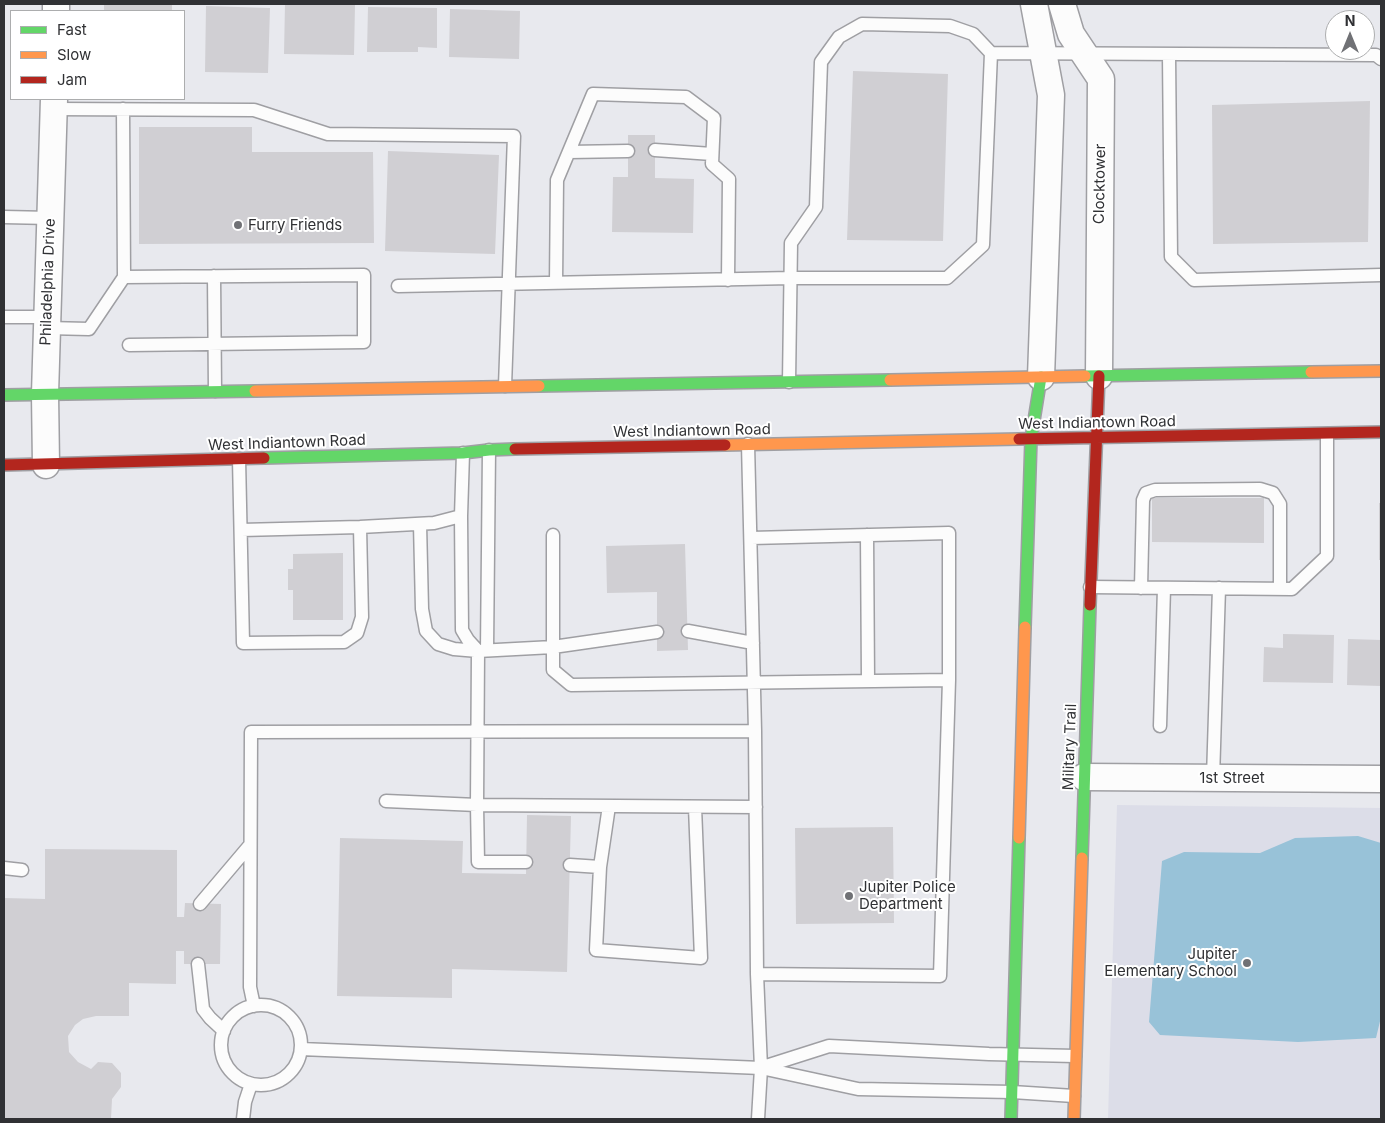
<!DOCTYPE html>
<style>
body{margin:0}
#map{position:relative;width:1385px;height:1123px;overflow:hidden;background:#e8e9ee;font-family:Inter,sans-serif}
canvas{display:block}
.frame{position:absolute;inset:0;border:5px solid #303134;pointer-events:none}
.legend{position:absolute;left:10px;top:10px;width:175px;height:90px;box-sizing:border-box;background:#fff;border:1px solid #acadae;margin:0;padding:6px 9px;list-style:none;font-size:15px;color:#303134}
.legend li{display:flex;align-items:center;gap:10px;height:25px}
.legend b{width:25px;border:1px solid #acadae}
.north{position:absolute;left:1325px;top:10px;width:50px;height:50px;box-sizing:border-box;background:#fff;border:1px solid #acadae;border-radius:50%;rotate:0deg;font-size:14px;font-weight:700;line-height:20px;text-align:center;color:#303134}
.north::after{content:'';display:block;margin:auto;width:18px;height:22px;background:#707175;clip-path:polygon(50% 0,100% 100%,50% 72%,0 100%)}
</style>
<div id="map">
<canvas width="1385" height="1123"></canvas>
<div class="frame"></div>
<ul class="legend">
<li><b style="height:6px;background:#63d668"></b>Fast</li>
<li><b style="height:6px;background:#ff974d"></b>Slow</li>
<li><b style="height:6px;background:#b3261e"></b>Jam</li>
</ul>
<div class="north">N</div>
</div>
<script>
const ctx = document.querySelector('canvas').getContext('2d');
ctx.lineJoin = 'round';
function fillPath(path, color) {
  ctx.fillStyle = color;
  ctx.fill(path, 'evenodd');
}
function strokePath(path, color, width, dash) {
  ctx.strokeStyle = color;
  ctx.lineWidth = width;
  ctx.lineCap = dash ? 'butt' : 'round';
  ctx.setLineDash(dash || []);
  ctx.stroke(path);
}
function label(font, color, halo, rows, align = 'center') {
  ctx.font = font + ' Inter,sans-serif';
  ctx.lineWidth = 4;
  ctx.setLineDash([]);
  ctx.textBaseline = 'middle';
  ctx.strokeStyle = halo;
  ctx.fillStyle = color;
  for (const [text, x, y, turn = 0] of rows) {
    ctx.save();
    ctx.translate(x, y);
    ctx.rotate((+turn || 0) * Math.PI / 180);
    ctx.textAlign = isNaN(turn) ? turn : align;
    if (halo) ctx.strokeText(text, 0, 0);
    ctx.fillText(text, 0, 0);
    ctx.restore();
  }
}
fillPath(new Path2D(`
 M 1117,805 L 1381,808 L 1381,1119 L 1108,1119 Z`), '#dcdde8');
fillPath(new Path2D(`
 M 1358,836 L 1381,843 L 1381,1017 L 1376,1038 L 1298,1042 L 1160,1035 L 1149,1022 L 1162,861 L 1184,852 L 1260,853 L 1295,838 Z`), '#98c2d8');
fillPath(new Path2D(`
 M 104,4 L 172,4 L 172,11 L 104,11 Z
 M 285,4 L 355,5 L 354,55 L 284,54 Z
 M 206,6 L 270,8 L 268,73 L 205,72 Z
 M 368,7 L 437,8 L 437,48 L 418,47 L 418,52 L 367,52 Z
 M 450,9 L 520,11 L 519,59 L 449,57 Z
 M 853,71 L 948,74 L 943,241 L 847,240 Z
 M 1370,101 L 1368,242 L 1213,244 L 1212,105 Z
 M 139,127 L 252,127 L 252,152 L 373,152 L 374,243 L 139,244 Z
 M 628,135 L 655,135 L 655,178 L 694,179 L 693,233 L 612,232 L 613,177 L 628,177 Z
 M 388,151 L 499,155 L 495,254 L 385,251 Z
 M 1152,498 L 1264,498 L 1264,543 L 1152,542 Z
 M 1379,503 L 1381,503 L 1381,560 L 1379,560 Z
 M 685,544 L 688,650 L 657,651 L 657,592 L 607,593 L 606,546 Z
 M 343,553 L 343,620 L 293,620 L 293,590 L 288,590 L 288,569 L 293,569 L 293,554 Z
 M 1283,634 L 1334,635 L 1333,683 L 1263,682 L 1264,647 L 1283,648 Z
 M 1348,639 L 1381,640 L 1381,686 L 1347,685 Z
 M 527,815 L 571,816 L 567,972 L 452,969 L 452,998 L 337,996 L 340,838 L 463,841 L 462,873 L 526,874 Z
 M 893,827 L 894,923 L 796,924 L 795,828 Z
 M 45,849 L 177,850 L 177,917 L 184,917 L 185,903 L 221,904 L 220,964 L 184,964 L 184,951 L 176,951 L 176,984 L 129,983 L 129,1016 L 96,1016 L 83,1019 L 75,1025 L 68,1036 L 69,1052 L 78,1062 L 91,1069 L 98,1062 L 112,1063 L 121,1073 L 121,1087 L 112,1099 L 111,1119 L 4,1119 L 4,898 L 45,899 Z`), '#d0cfd3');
const lane = new Path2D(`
 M 1169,55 L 1171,257 L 1194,280 L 1381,275
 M 53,109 L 254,110 L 328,134 L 514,136 L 505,386
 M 123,109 L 124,277
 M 655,150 L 712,154
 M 569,152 L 628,151
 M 4,217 L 50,218
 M 214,276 L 215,391
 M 556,283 L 557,180 L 593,94 L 686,97 L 714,118 L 712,164 L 729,179 L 728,280
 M 398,286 L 791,278 L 947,278 L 983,245 L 991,53
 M 4,317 L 48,317
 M 47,328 L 89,329 L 124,277 L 364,275 L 364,342 L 129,345
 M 789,382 L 791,243 L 816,207 L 821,62 L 839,37 L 862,24 L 950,26 L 973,34 L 991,53 L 1376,55 L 1381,59
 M 748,444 L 755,731 L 757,974 L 761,1068 L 758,1119
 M 463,453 L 461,516 L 462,630 L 468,640 L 478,651 L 477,805 L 478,862 L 526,862
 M 239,459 L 243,643 L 344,642 L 357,633 L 362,617 L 360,527
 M 420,524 L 422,609 L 426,631 L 438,644 L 454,649 L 478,651 L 553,647 L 657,632
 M 241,530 L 360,527 L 434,523 L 461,516
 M 553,535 L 553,670 L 571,685 L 949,680 L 940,976 L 757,974
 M 867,535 L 868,681
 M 751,538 L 949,533 L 949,680
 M 1090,587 L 1292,589 L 1327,556 L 1327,434
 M 1141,588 L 1143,500 L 1146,493 L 1155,490 L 1260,489 L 1273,493 L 1280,504 L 1280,589
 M 688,631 L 753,643
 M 487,650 L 489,450
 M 1160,726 L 1164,588
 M 1213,778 L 1219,588
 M 386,801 L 477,805 L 756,807
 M 570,865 L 600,867 L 609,806
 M 600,867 L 596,950 L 701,958 L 695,807
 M 4,868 L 22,870
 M 200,904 L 250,845
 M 198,964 L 203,1009 L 210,1018 L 224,1031
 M221 1045a40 40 0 1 1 80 0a40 40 0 1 1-80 0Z
 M 254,1006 L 250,987 L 251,732 L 755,731
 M 301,1049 L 761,1068 L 858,1089 L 1012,1092 L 1074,1096
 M 763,1067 L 829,1046 L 989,1054 L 1075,1056
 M 243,1119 L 245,1102 L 251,1084`);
const street = new Path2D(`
 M 1034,4 L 1051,95 L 1041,377
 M 1062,4 L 1071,34 L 1101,79 L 1099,376
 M 56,11 L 56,4
 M 46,465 L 45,394 L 54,99
 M 1084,777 L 1381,779`);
const fast = new Path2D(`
 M 1085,376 L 1311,372
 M 539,386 L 890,380
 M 4,395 L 255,391
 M 264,458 L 463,453 L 489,450 L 515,449
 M 1025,627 L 1031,439 L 1041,377
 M 1082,858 L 1090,605
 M 1011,1119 L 1019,838`);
const slow = new Path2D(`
 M 1311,372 L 1381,371
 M 890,380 L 1085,376
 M 255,391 L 539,386
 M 725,445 L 1019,439
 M 1019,838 L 1025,627
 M 1074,1119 L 1082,858`);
const jam = new Path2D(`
 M 1019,439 L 1381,432
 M 515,449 L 725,445
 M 4,465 L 264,458
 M 1090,605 L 1099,376`);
strokePath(lane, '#9f9fa3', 15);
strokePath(street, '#9f9fa3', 29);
strokePath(fast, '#9f9fa3', 14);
strokePath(slow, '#9f9fa3', 14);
strokePath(jam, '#9f9fa3', 14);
strokePath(lane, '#fcfcfc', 12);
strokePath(street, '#fcfcfc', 26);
strokePath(fast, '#63d668', 11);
strokePath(slow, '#ff974d', 11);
strokePath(jam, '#b3261e', 11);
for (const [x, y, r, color] of [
 [238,225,5,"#707175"],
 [849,896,5,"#707175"],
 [1247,963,5,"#707175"]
]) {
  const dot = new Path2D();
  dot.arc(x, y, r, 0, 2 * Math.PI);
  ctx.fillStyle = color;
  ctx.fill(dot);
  strokePath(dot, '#fff', 2);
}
label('15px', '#303134', '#fff', [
 ["Clocktower",1100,184,-89],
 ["Philadelphia Drive",48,282,-88],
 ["West Indiantown Road",1097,423,-1],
 ["West Indiantown Road",692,431,-1],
 ["West Indiantown Road",287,443,-2],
 ["Military Trail",1070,747,-88],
 ["1st Street",1232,778]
]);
label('15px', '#303134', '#fff', [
 ["Furry Friends",248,225],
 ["Jupiter Police",859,887],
 ["Department",859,904],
 ["Jupiter",1237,954,"right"],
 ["Elementary School",1237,971,"right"]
], 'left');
</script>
